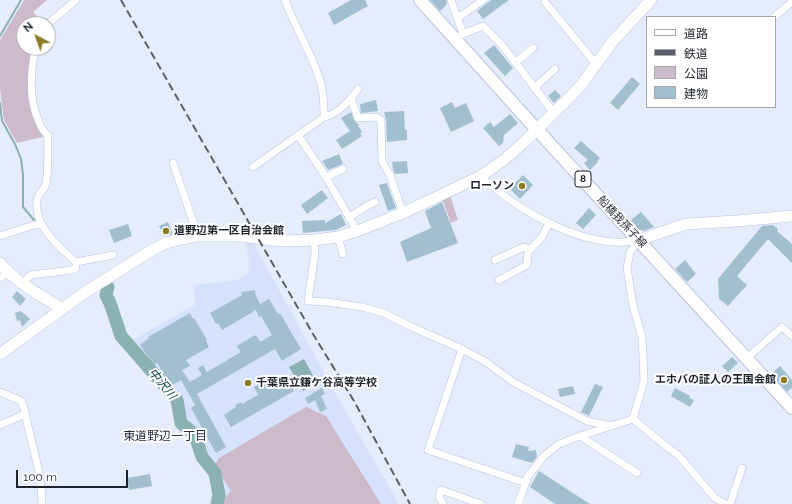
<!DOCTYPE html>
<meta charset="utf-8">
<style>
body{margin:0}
#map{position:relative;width:792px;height:504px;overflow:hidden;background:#e5ecfc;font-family:Raleway,"Noto Sans JP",sans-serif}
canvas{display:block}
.legend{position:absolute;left:646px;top:16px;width:130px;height:92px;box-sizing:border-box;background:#fff;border:1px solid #a5a7ab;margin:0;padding:5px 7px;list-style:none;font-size:12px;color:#1e232c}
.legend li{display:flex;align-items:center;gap:8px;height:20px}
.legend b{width:20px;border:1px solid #a5a7ab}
.north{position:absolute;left:16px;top:16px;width:40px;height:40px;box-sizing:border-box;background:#fff;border:1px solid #a5a7ab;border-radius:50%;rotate:319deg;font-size:11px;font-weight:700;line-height:16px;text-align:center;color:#1e232c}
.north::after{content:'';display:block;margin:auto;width:14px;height:18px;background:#8a7d23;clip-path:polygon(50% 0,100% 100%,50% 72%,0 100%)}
.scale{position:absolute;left:16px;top:470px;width:112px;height:18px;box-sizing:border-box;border:2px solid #1e232c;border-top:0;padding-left:5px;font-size:12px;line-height:14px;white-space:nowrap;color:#1e232c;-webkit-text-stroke:3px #fff;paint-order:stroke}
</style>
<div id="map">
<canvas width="792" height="504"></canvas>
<ul class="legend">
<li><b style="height:5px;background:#fff"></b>道路</li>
<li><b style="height:5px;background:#5b606b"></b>鉄道</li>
<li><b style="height:11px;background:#cdbaca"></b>公園</li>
<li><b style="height:11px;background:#a2bfcf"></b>建物</li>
</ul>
<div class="north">N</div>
<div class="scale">100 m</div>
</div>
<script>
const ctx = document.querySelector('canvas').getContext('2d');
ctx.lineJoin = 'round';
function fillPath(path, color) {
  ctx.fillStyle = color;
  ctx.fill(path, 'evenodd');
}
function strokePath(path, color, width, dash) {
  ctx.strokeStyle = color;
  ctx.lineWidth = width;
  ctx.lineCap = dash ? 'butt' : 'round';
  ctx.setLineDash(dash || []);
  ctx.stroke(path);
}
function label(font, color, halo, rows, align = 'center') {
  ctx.font = font + ' Raleway,"Noto Sans JP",sans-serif';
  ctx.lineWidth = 4;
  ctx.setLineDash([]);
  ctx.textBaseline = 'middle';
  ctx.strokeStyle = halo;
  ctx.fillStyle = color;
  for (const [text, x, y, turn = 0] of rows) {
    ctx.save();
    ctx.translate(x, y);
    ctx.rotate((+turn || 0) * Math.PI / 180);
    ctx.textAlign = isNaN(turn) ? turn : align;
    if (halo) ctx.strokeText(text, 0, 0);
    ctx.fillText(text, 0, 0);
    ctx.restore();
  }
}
fillPath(new Path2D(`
 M 246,241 L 253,242 L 342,405 L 399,504 L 221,504 L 223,488 L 203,447 L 175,395 L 157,371 L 129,342 L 196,304 L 193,285 L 238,280 L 248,273 L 249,264 Z`), '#d6e2fd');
fillPath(new Path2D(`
 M 24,0 L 47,0 L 33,12 L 44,24 L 24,24 L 24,48 L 33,48 L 33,112 L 43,137 L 17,143 L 4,120 L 0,89 L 0,40 Z
 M 450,195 L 458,220 L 451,223 L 442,199 Z
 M 306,407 L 326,416 L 381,504 L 223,504 L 224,499 L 231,491 L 215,465 L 219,458 Z`), '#cdbaca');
fillPath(new Path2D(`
 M 304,359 L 317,383 L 303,391 L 289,367 Z`), '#8bb1b3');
strokePath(new Path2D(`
 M 0,36 L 21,0
 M 0,103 L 2,121 L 15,144 L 21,159 L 23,175 L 23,207 L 34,220`), '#8bb1b3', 2);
strokePath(new Path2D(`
 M 108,287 L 106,295 L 110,303 L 121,336 L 177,400 L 181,423 L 195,435 L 202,457 L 215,473 L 219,495 L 217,504`), '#8bb1b3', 13);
fillPath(new Path2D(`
 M 351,0 L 365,0 L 368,6 L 334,25 L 328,13 Z
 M 430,0 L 446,0 L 447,4 L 440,11 Z
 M 491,0 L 509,0 L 483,19 L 477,11 Z
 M 494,45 L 513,68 L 505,76 L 484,53 Z
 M 632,77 L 640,84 L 618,110 L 610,103 Z
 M 555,90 L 561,96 L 554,103 L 548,96 Z
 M 376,100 L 378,111 L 361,113 L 360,104 Z
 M 452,102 L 455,108 L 466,103 L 474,121 L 451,132 L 440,108 Z
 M 404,111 L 405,130 L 407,130 L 407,140 L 387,142 L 386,120 L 384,112 Z
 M 351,112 L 354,120 L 359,125 L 358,126 L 362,132 L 360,133 L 362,136 L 342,149 L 336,140 L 350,131 L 341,118 Z
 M 510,114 L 518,123 L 504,135 L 503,143 L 499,146 L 483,128 L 490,122 L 494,127 Z
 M 581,141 L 600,158 L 597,161 L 598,162 L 590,170 L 584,163 L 588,160 L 574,148 Z
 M 339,154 L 343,164 L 328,170 L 322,161 Z
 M 407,161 L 408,173 L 395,174 L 393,170 L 392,162 Z
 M 523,175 L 533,185 L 520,199 L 511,190 L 512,189 L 511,187 Z
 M 387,183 L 396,208 L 388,211 L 379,185 Z
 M 322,190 L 328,198 L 307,214 L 301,205 Z
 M 442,202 L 458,243 L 407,262 L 400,242 L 431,228 L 425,211 Z
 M 589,208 L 596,215 L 583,229 L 576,223 Z
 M 641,212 L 654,227 L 644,231 L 638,229 L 635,225 L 631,220 Z
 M 341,214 L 346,225 L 336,230 L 303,233 L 302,221 L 325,220 L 325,223 Z
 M 168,222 L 173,234 L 164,236 L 159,226 Z
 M 128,224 L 132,236 L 114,243 L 109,230 Z
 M 773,225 L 778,229 L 777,231 L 792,244 L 792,263 L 768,239 L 737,276 L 747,285 L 728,306 L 719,299 L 718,279 L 762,226 Z
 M 685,260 L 696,274 L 687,282 L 675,269 Z
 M 255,290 L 256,296 L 260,304 L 269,299 L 278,314 L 280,313 L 301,349 L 282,361 L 275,349 L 197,394 L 226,447 L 216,453 L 191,408 L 195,405 L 181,380 L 171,386 L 157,363 L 154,365 L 140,345 L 149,338 L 148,337 L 190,313 L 193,319 L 194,318 L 207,340 L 206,341 L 209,347 L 186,360 L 190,366 L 182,370 L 190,382 L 202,375 L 198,368 L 203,365 L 207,372 L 241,352 L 237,346 L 250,338 L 256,335 L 260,342 L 272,335 L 261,316 L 259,317 L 256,310 L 222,330 L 218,323 L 216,324 L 210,313 L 242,295 L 241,292 Z
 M 17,291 L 26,299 L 20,306 L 12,297 Z
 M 21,311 L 30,319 L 22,327 L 20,320 L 17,321 L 15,313 Z
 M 732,357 L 738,363 L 728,372 L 722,366 Z
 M 780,366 L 792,380 L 792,388 L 787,392 L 771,374 Z
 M 270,378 L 274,385 L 287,378 L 294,391 L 231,427 L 224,415 L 236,407 L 235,405 L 241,402 L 242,404 L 258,395 L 254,387 Z
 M 595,384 L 603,387 L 589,416 L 581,412 Z
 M 573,386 L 575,394 L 560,397 L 558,389 Z
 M 322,388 L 325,394 L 321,396 L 327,409 L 320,412 L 315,400 L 308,404 L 305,398 Z
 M 675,388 L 690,396 L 689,398 L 694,400 L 690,407 L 671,396 Z
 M 516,444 L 529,447 L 528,451 L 536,450 L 537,457 L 532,463 L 512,457 Z
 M 539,471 L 590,504 L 555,504 L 530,487 Z
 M 150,474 L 152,486 L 129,490 L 127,478 Z`), '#a2bfcf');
const street = new Path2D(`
 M 285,0 C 296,30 315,58 322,89 C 324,98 324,108 324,117
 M 451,0 L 463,34
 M 545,2 L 596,64
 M 774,17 L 792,2
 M 458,18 L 483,0
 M 48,26 L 50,22 L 76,0
 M 455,39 L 463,34 L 483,26 L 502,45 L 554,113
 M 516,62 L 533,48
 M 534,88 L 555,69
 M 351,98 L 358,118 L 377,117 L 381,120 L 382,161 L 390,175 L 403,213
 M 298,135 L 326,177 L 357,231
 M 173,163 L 198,236
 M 253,167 L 324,117 C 339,114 350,100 358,89
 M 481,176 C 516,210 588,252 639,240
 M 326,177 L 343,169
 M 349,217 C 358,212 365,206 375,202
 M 0,236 L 34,225 L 42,225
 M 338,237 L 343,254
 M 314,240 L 315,252 L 308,301 L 327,302 L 362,307 L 384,313 L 414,328 L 462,349 L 486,362 L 513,382 L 587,421 L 612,426
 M 639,240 L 630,252 L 627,268 L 633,306 L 642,337 L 643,355 L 644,381 L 633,419 L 667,447 L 678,455 L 715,498 L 725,504
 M 495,260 L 524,247 L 531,249
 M 76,262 L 113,255
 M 0,278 L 7,272
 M 499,280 L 527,265 L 528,252 L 542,237 L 549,223
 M 22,284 L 31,275 L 72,270 L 76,268 L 76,262 C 60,248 30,223 38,197 C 40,192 45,189 46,184 C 49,168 47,150 48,135 C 43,132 41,127 39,122 C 28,98 31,73 35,48
 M 462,349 L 428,450 L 526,483
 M 747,358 L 782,327 L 792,336
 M 0,392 L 21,401 L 24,408 C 30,440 42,471 42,504
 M 0,425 L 25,414
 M 580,436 L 637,473
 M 443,504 L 439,497 L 441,490 L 481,504
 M 518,504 L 528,476 L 545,455 L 559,444 L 580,436 L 633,419
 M 730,504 L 742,468`);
const secondary = new Path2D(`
 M 639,240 L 686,224 L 737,221 L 792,216
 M 0,263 C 16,283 41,295 62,309
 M 0,354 L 84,293 L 152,250 L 166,243 L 181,239 L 198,236 L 240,236 L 280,241 L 314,240 L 338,237 L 357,231 L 403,213 L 481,176 L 504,160 L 523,143 L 571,96 L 582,84 L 613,41 L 651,0`);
const primary = new Path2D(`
 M 420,0 L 529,121 L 792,408`);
strokePath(street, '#b7c3dd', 8);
strokePath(secondary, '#b7c3dd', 12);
strokePath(primary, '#b7c3dd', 14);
strokePath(street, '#fff', 7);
strokePath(secondary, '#fff', 11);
strokePath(primary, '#fff', 12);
strokePath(new Path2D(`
 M 121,0 L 313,334 L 354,401 L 410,504`), '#5b606b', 2, [8, 4]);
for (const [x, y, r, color] of [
 [522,186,4,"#8a7d23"],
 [166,231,4,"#8a7d23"],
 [784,380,4,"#8a7d23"],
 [248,383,4,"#8a7d23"]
]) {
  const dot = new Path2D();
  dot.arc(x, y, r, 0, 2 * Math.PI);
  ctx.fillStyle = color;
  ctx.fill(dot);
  strokePath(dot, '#fff', 1.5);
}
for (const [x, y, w] of [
 [583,179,16]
]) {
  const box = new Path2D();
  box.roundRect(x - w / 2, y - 8, w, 16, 3);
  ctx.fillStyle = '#fff';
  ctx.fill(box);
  strokePath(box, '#1e232c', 1);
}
label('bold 10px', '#1e232c', null, [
 ["8",583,179]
]);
label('bold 11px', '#1e232c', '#fff', [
 ["ローソン",514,186],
 ["道野辺第一区自治会館",174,231,"left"],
 ["エホバの証人の王国会館",776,380],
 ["千葉県立鎌ケ谷高等学校",256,383,"left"]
], 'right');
label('11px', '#1e232c', '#fff', [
 ["船橋我孫子線",622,222,47]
]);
label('italic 12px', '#094649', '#fff', [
 ["中沢川",162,384,50]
]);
label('12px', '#252e43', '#fff', [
 ["東道野辺一丁目",165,436]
]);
</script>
